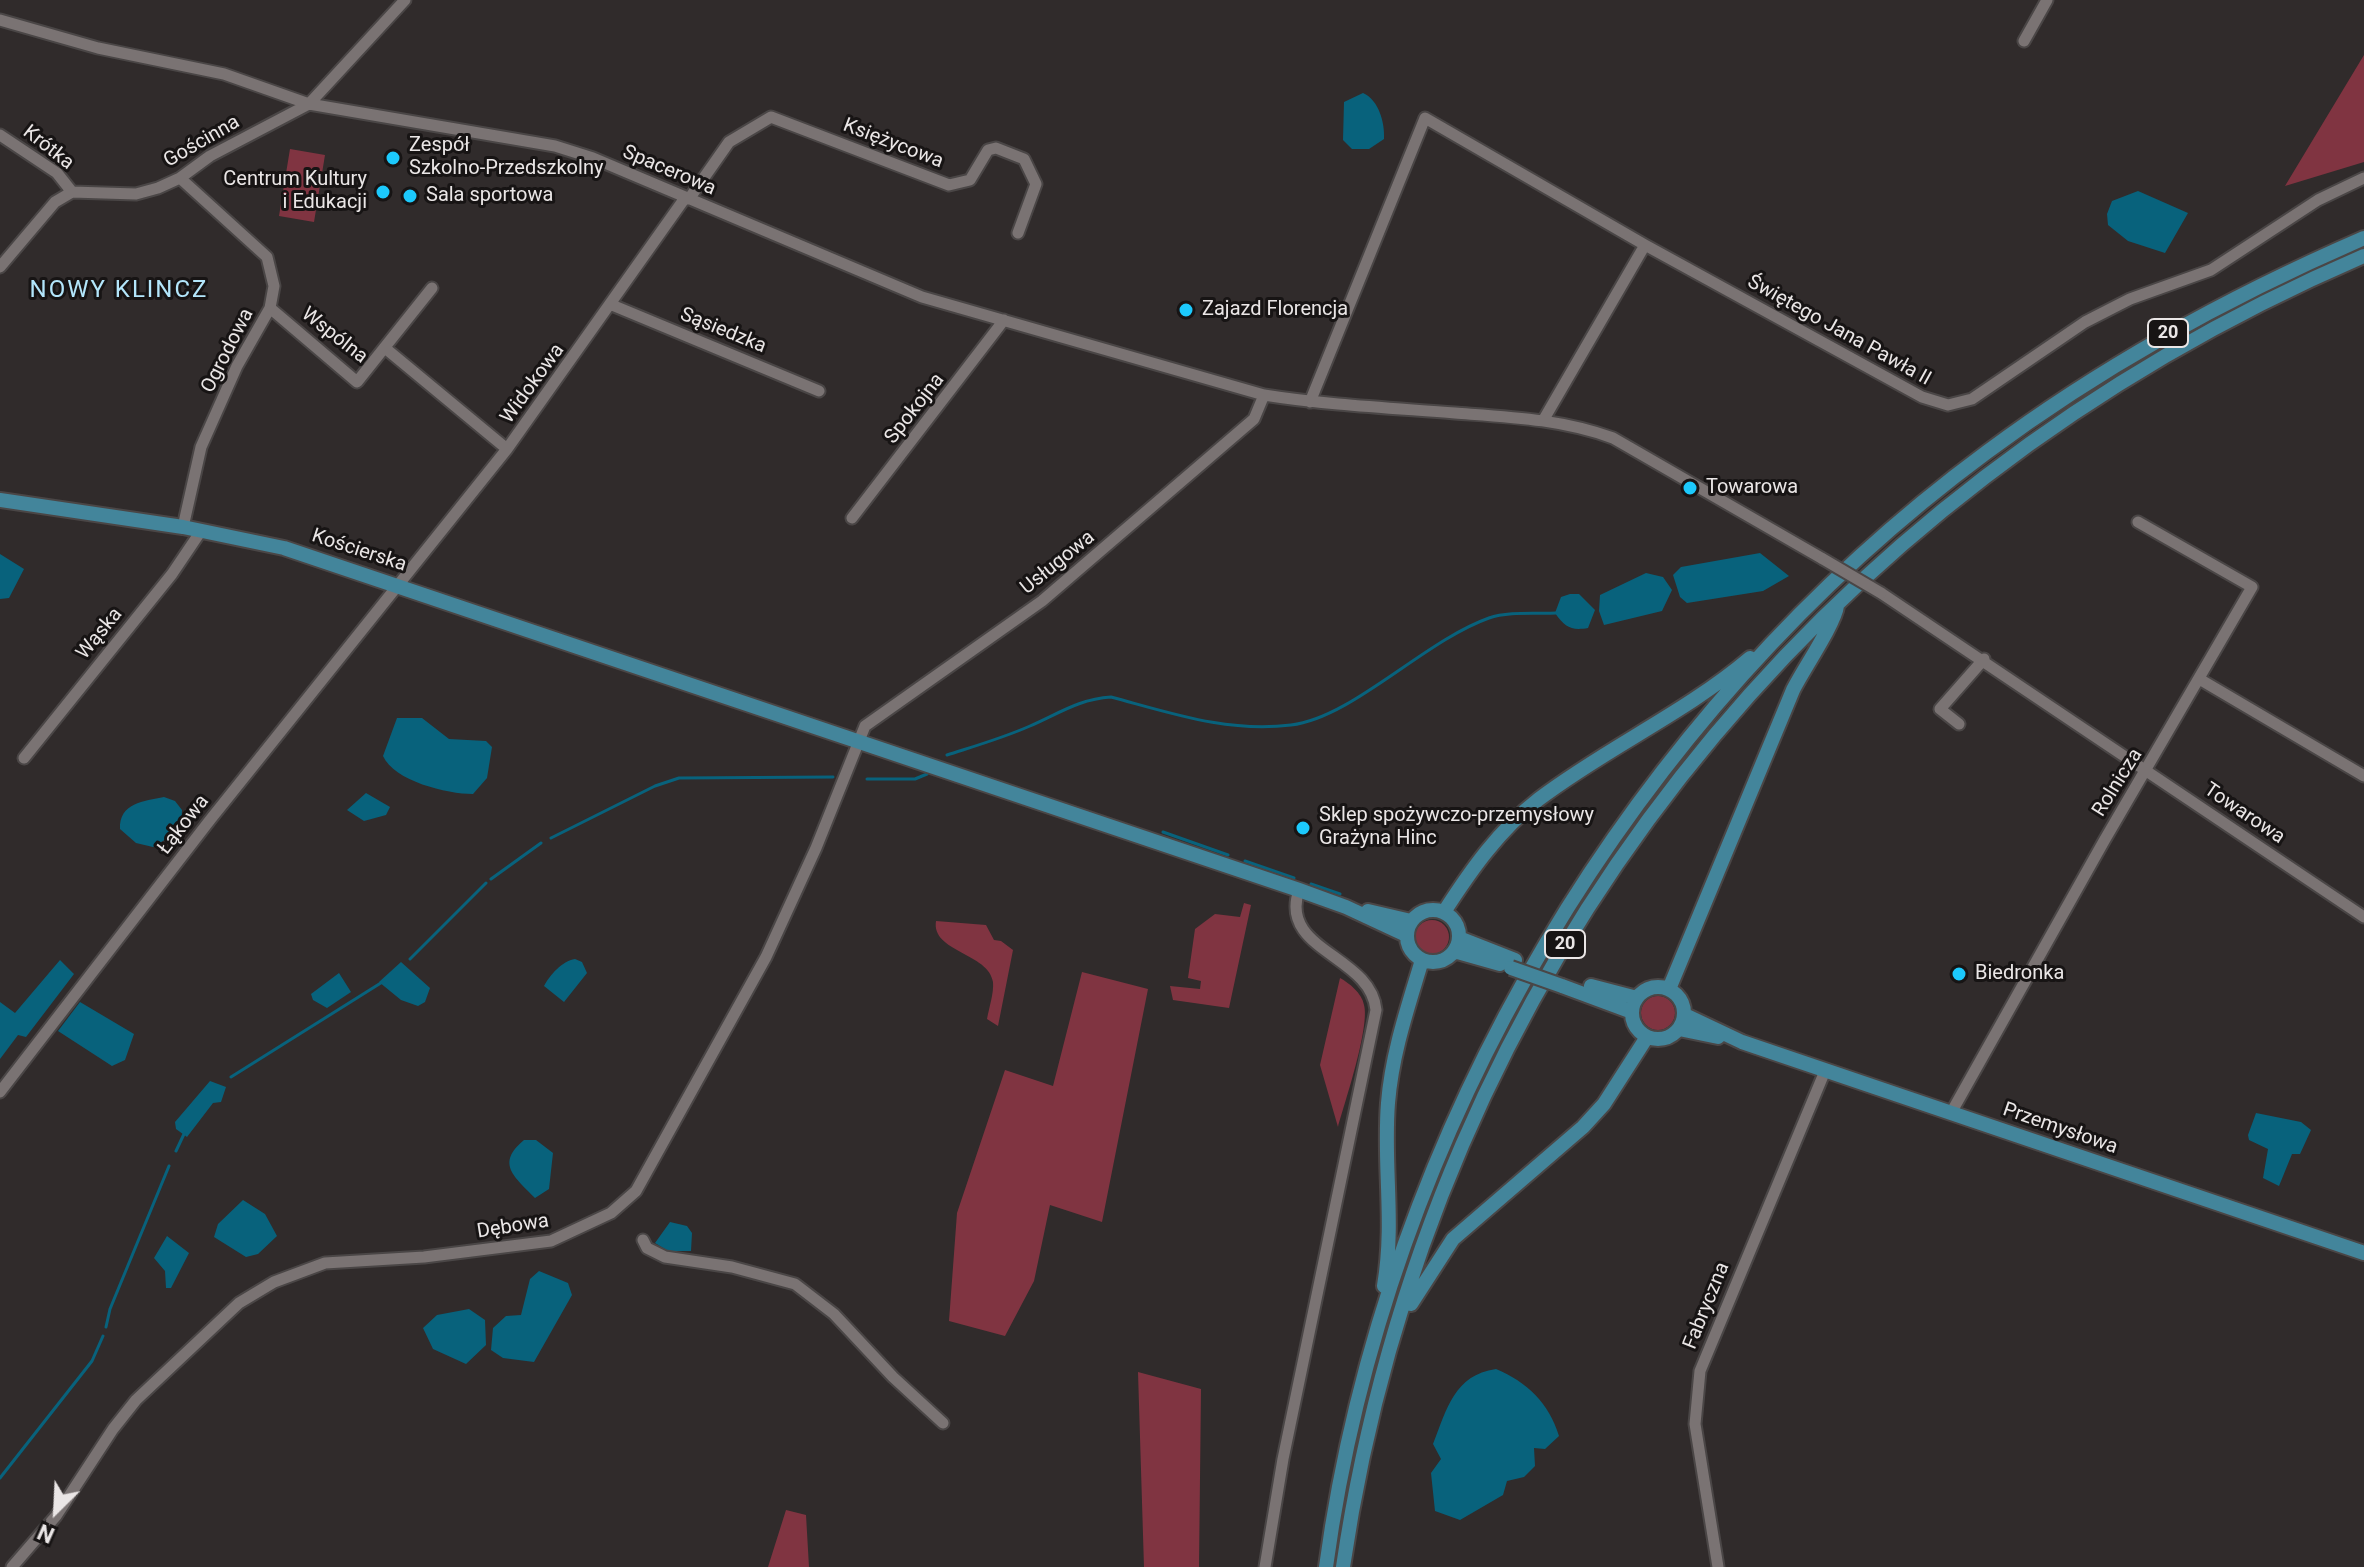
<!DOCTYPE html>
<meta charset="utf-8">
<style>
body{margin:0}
#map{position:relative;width:2364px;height:1567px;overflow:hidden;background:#302b2b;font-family:Roboto,sans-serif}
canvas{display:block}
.north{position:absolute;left:16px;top:1471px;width:80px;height:80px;-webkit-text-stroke:6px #171414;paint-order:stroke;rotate:204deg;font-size:22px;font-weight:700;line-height:32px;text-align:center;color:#eae6e6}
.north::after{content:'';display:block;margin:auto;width:28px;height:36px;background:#eae6e6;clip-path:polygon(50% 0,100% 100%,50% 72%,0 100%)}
</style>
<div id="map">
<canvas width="2364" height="1567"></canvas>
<div class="north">N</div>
</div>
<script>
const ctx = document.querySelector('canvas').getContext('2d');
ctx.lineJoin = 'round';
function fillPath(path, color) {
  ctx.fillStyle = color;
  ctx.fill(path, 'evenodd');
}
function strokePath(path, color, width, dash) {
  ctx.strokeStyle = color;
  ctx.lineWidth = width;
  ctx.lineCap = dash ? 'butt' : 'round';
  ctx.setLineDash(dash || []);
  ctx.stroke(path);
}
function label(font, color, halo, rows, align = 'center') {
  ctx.font = font + ' Roboto,sans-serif';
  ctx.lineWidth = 6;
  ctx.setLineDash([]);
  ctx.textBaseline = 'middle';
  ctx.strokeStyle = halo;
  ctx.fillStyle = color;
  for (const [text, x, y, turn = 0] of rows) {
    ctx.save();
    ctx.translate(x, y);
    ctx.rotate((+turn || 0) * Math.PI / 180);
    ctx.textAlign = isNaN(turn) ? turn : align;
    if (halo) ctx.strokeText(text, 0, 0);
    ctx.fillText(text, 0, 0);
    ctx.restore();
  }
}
fillPath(new Path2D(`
 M 2364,55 L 2364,162 L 2285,186 Z
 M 290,149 L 325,155 L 314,222 L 279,216 Z
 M 1244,903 L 1251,905 L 1229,1008 L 1173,1000 L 1170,986 L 1200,989 L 1201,981 L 1188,978 L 1195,929 L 1215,914 L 1240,917 Z
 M1415 937a17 17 0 1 1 34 0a17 17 0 1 1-34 0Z
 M 936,921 L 986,925 L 994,940 L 1001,941 L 1013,950 L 998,1026 L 987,1019 C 989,1008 994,993 993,982 C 989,953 931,952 936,921 Z
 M 1082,972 L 1148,989 L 1102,1222 L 1050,1205 L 1034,1281 L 1005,1336 L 949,1321 L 957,1213 L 1005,1070 L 1053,1086 Z
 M 1340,978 C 1349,983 1362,993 1364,1005 C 1370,1027 1345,1102 1338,1127 L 1320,1065 Z
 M1641 1013a17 17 0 1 1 34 0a17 17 0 1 1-34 0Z
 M 1138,1372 L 1201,1389 L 1199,1567 L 1144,1567 Z
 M 786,1510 L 806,1515 L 809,1567 L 768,1567 Z`), '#803441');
fillPath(new Path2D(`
 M 1363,93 C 1379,100 1385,123 1384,139 L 1369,149 L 1352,149 L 1343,140 L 1344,102 Z
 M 2138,191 L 2188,213 L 2165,253 L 2128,241 L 2108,225 L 2107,214 L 2112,201 Z
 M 1760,553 L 1789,576 L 1763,591 L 1687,603 L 1680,597 L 1673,575 L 1681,567 Z
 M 0,554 L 24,569 L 9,598 L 0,599 Z
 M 1646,573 L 1663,577 L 1672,590 L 1662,611 L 1604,625 L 1599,611 L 1600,595 Z
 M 1570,594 L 1579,594 L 1595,610 L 1588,628 C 1571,631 1565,627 1555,613 L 1561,597 Z
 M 397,718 L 422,718 L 449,739 L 486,741 L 492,747 L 487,778 L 473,794 C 447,794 394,781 383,756 Z
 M 366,793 L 390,807 L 386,815 L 364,821 L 347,810 Z
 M 164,797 L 175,801 L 182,810 L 181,830 L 153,847 L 136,843 L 120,829 C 119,803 144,801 164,797 Z
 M 575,959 L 582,962 L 587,973 L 564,1002 L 544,986 C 550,975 562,961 575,959 Z
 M 60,960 L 74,974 L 26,1037 L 18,1035 L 0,1059 L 0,1002 L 15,1013 Z
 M 401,962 L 430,988 L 425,1002 L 418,1006 L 401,1000 L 379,982 Z
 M 339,973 L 351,992 L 327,1008 L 313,1000 L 311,994 Z
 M 80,1002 L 134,1034 L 125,1060 L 112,1066 L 58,1031 Z
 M 210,1081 L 226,1087 L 221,1102 L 213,1103 L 187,1137 L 176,1129 L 175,1122 Z
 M 2256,1113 L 2301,1122 L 2311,1130 L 2300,1154 L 2292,1154 L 2279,1186 L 2263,1178 L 2268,1149 L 2249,1140 L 2248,1135 Z
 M 524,1140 L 536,1140 L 553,1153 L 549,1189 L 535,1198 C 515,1177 495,1164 524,1140 Z
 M 243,1200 L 265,1214 L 277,1236 L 258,1254 L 246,1257 L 214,1237 L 218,1224 Z
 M 670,1222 L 687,1226 L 692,1233 L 691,1251 L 668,1251 L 655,1243 Z
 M 167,1236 L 189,1253 L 171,1288 L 166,1288 L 165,1271 L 154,1258 Z
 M 539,1271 L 568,1283 L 572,1295 L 534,1362 L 503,1358 L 491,1350 L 493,1328 L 506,1316 L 521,1315 L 530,1279 Z
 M 469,1309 L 485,1320 L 486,1345 L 466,1364 L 433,1349 L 423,1328 L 437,1315 Z
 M 1496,1369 C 1527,1382 1549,1403 1559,1436 L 1545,1449 L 1534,1448 L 1535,1466 L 1524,1477 L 1507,1481 L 1503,1495 L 1460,1520 L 1435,1511 L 1431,1473 L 1441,1459 L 1433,1444 C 1447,1409 1454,1375 1496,1369 Z`), '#08627c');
strokePath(new Path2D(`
 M 947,755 C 975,746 1003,738 1030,726 C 1058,714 1079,699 1111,697 C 1171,713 1228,733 1291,725 C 1352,718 1424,641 1489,618 C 1508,611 1536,614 1556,613
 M 867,779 L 915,779 L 927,774
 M 1163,832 L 1228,855
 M 551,838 L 655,786 L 679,778 L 833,777
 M 1245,861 L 1294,878
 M 491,879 L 541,843
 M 1311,884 L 1340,894
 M 410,959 L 486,883
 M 231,1077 L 384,981
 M 176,1151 L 184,1134
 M 106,1327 L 110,1309 L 169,1166
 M 0,1478 L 92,1361 L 103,1336`), '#08627c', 3);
const minor = new Path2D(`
 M 0,20 L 98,48 L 224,74 L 309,104 L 555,146 L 593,158 L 922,297 L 1264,395 C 1327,405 1391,408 1455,413 C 1509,417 1561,419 1613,438 L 1823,559
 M 2024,41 L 2047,0
 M 0,135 L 57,173 L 72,192
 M 180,178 L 267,257 L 274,286 L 270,308 L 237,366 L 201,447 L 183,527
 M 689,199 L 729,142 L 771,117 L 949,185 L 970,180 L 988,150 L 996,148 L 1024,159 L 1036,184 L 1018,233
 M 0,267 L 55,202 L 72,192 L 136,194 L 158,188 L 180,178 L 210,156 L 309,104 L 405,0
 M 612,305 L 819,391
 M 270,308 L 357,382 L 432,288
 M 385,348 L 507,449
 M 1310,402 L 1425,118 L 1645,245 L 1922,397 L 1948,405 L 1972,399 L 2085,322 L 2130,299 L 2211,270 L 2318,200 L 2364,178
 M 1544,419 L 1645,245
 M 852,518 L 1004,320
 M 1881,593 L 2364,917
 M 2201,680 L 2364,776
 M 1959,724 L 1940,709 L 1984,659
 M 24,758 L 172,574 L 201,531
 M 0,1092 L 210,820 L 507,449 L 685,198
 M 1951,1113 L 2104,841 L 2252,587 L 2138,522
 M 643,1240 L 647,1248 L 665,1257 L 732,1267 L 795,1284 L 834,1314 L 893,1377 L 943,1423
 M 12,1567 L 56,1516 L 113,1429 L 136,1400 L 239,1303 L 274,1282 L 325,1263 L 424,1257 L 551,1241 L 611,1213 L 636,1191 L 766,957 L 816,848 L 865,726 L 1042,601 L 1254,419 L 1264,395
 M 1265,1567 L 1283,1459 L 1376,1010 C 1371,955 1278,951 1299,890
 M 1718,1567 L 1695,1424 L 1700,1371 L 1825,1071`);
const major = new Path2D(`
 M 0,500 L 183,527 L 284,548 L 1299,890 L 1346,907 L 1406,935
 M1407 936a26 26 0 1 1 52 0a26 26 0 1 1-52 0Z
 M 1368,911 L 1411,921
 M 1444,912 C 1471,870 1499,830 1539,799 C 1606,748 1685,713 1750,658
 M 1459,938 L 1515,960
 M 1454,951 L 1500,964
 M 1562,986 L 1632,1012
 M 1591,986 L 1637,998
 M1632 1013a26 26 0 1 1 52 0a26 26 0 1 1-52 0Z
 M 1669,989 L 1793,690 C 1803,670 1835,623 1837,606
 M 1685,1015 L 1742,1042 L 2364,1253
 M 1679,1029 L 1718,1037
 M 1384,1286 C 1395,1221 1383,1165 1388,1103 C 1392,1053 1408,1007 1422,960
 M 1411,1304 L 1453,1239 L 1583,1127 L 1604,1104 L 1647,1037
 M 1326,1567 C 1385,1130 1633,713 1987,452 C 2104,365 2230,296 2364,238
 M 1343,1567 C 1430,974 1816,491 2364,256`);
strokePath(minor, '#4a4646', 15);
strokePath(major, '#4a4646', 18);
strokePath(minor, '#7a7373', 11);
strokePath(major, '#43859b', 14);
const minorBridge = new Path2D(`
 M 1823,559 L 1881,593`);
const majorBridge = new Path2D(`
 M 1511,968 L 1562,986`);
strokePath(minorBridge, '#4a4646', 15, []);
strokePath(majorBridge, '#4a4646', 18, []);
strokePath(minorBridge, '#7a7373', 11);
strokePath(majorBridge, '#43859b', 14);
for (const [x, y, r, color] of [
 [393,158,8,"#1cc9fc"],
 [383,192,8,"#1cc9fc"],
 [410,196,8,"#1cc9fc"],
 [1186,310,8,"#1cc9fc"],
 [1690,488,8,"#1cc9fc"],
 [1303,828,8,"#1cc9fc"],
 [1959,974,8,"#1cc9fc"]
]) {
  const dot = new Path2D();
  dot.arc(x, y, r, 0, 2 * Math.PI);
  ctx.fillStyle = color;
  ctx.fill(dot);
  strokePath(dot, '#171414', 3);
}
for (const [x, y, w] of [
 [2168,333,40],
 [1565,944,40]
]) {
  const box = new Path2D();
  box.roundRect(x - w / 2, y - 14, w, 28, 6);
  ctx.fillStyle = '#171414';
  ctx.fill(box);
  strokePath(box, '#eae6e6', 2);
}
label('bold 18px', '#eae6e6', null, [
 ["20",2168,333],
 ["20",1565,944]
]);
label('20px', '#eae6e6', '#171414', [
 ["Gościnna",202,142,-30],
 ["Księżycowa",893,144,21],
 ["Krótka",48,148,38],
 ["Spacerowa",669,171,23],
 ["Sąsiedzka",723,331,22],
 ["Świętego Jana Pawła II",1839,331,29],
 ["Wspólna",334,336,38],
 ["Ogrodowa",228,351,-63],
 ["Widokowa",533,384,-54],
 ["Spokojna",915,409,-52],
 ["Kościerska",359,551,18],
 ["Usługowa",1058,563,-39],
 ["Wąska",100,634,-51],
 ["Rolnicza",2118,783,-58],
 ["Towarowa",2244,814,34],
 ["Łąkowa",184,825,-52],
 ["Przemysłowa",2060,1129,19],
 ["Dębowa",513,1227,-9],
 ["Fabryczna",1707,1306,-68]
]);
label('20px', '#eae6e6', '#171414', [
 ["Zespół",409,146],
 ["Szkolno-Przedszkolny",409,169],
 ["Centrum Kultury",367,180,"right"],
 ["i Edukacji",367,203,"right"],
 ["Sala sportowa",426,196],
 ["Zajazd Florencja",1202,310],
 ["Towarowa",1706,488],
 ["Sklep spożywczo-przemysłowy",1319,816],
 ["Grażyna Hinc",1319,839],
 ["Biedronka",1975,974]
], 'left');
ctx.letterSpacing = '2px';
label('24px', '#b3e6fb', '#171414', [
 ["NOWY KLINCZ",119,291]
]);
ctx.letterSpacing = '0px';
</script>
